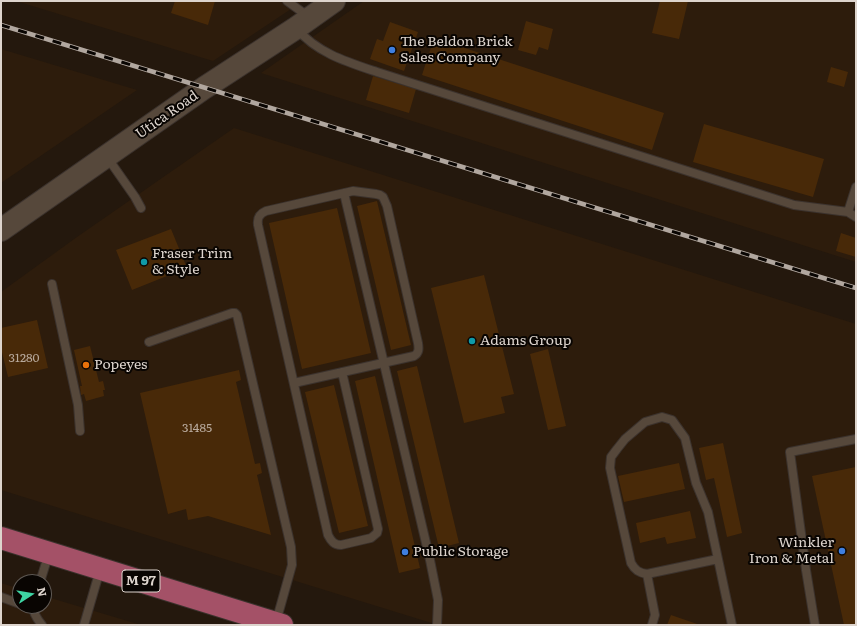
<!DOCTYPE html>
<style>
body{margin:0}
#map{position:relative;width:857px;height:626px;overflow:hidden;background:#24180d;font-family:Literata,serif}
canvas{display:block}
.frame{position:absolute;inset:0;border:2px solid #ddd4cd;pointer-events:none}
.north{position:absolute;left:12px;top:574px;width:40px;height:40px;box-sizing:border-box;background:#090502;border:1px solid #5e5853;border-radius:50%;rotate:78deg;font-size:11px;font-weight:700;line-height:16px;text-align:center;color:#ddd4cd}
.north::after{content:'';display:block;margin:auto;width:14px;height:18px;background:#3ed4a3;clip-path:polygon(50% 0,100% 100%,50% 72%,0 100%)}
</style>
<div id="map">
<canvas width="857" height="626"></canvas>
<div class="frame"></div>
<div class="north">N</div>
</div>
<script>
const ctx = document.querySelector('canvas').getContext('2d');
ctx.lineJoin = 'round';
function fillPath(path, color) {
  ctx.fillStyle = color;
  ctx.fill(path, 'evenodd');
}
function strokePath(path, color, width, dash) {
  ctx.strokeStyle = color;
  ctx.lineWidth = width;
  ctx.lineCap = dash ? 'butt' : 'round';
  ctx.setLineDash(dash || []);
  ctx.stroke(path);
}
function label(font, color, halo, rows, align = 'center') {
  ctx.font = font + ' Literata,serif';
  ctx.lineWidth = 4;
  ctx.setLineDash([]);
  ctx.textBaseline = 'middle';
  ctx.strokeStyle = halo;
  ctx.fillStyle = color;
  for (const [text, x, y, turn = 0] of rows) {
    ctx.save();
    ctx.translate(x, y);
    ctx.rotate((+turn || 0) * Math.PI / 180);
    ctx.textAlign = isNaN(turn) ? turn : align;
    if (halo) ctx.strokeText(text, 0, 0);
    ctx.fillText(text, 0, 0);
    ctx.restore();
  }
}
fillPath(new Path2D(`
 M 16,1 L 303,1 L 213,61 Z
 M 364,1 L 856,1 L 856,262 L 261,73 Z
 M 1,49 L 137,90 L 1,183 Z
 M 234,128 L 856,324 L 856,625 L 438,625 L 1,490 L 1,292 L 77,237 Z
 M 1,583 L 20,589 L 20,606 L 44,606 L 44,596 L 141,625 L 1,625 Z`), '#2d1c0c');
fillPath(new Path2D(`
 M 175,1 L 215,1 L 208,25 L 171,13 Z
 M 660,1 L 688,1 L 679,39 L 652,33 Z
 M 526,21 L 553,29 L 548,50 L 539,47 L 536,55 L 518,50 Z
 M 390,22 L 418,32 L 404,71 L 370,59 L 377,39 L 383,41 Z
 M 434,38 L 664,113 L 652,150 L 422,75 Z
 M 831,67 L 848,72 L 844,87 L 827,82 Z
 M 373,76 L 416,89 L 409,113 L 366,100 Z
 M 704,124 L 824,159 L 813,197 L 693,162 Z
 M 377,201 L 411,345 L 391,350 L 357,206 Z
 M 337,208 L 371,353 L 302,369 L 269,223 Z
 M 171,229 L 187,268 L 132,290 L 116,250 Z
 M 841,233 L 856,238 L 856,257 L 836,251 Z
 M 484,275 L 514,394 L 501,397 L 505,413 L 464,423 L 431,288 Z
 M 37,320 L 48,368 L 8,377 L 1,348 L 1,328 Z
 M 90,346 L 99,382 L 103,381 L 105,390 L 103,390 L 104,396 L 86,401 L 84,394 L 81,395 L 80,386 L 82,386 L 74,350 Z
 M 548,349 L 566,426 L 548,430 L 530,354 Z
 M 417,366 L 459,543 L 439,548 L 397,371 Z
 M 239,370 L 241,380 L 236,382 L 255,464 L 260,463 L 262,473 L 257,475 L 271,535 L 208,516 L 188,520 L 186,509 L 168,514 L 140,393 Z
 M 375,376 L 420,568 L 399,573 L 355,381 Z
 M 334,385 L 368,526 L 339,533 L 305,392 Z
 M 723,443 L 742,533 L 727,537 L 714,478 L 706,480 L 699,448 Z
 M 679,463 L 685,489 L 624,502 L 618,476 Z
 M 856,467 L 856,625 L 844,625 L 812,476 Z
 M 690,511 L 696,538 L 667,544 L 665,537 L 640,543 L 636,523 Z
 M 671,615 L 700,625 L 667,625 Z`), '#482908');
const service = new Path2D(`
 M 287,1 L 309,17
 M 296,28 C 317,53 347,62 377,72 L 794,205 L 848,212 L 856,217
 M 107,157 L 135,197 L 141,208
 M 344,193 L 430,560 L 438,600 L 437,625
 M 848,212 L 856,187
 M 52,284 L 78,405 L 80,431
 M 149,342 L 232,313 L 235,313 L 237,315 L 291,547 L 292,565 L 276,622
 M 294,383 L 414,356 C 419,353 419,349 418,343 L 387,206 L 383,197 L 380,195 L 376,194 L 353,191 L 266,211 C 259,214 257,218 258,225 L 328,535 C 331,541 334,545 341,545 L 371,538 L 377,533 L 378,529 L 342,372
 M 718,559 L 647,574 C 639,573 635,570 631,563 L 610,468 L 611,457 L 617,449 L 625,439 L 645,422 L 662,417 L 672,420 L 685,438 L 696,483 L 708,512 L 732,625
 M 647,574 L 655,615 L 652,625
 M 40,582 L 49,553
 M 1,597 L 20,604
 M 33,606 C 33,613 37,619 42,625
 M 84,625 L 100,570
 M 815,625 L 806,570 L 790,452 L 856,439`);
const secondary = new Path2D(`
 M 1,230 L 204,88 L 296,28 L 334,1`);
const primary = new Path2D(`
 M 1,538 L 282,625`);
strokePath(service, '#3b322d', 10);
strokePath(secondary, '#3b322d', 24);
strokePath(primary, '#3b322d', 24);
strokePath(service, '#56483b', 8);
strokePath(secondary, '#56483b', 22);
strokePath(primary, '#a45167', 22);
const rail = new Path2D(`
 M 1,25 L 856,288`);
strokePath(rail, '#b1a79f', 4.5);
strokePath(rail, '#090502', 3, [9]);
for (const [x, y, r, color] of [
 [392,50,4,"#3f7fe0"],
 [144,262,4,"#0f9aa8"],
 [472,341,4,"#0f9aa8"],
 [86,365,4,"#e8710a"],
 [842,551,4,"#3f7fe0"],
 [405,552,4,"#3f7fe0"]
]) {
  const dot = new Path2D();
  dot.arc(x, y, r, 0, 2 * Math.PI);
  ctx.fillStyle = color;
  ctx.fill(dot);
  strokePath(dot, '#090502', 1.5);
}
label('12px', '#b8a99c', null, [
 ["31280",24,358],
 ["31485",197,428]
]);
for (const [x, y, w] of [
 [141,581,38]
]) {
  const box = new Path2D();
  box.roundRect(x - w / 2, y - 11, w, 22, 3);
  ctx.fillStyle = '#090502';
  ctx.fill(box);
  strokePath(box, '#ddd4cd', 1);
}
label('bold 13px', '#ddd4cd', null, [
 ["M 97",141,581]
]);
label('14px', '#ddd4cd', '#090502', [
 ["The Beldon Brick",400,42],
 ["Sales Company",400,58],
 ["Fraser Trim",152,254],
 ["& Style",152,270],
 ["Adams Group",480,341],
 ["Popeyes",94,365],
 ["Winkler",834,543,"right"],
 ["Iron & Metal",834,559,"right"],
 ["Public Storage",413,552]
], 'left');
label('14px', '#ddd4cd', '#090502', [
 ["Utica Road",167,115,-35]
]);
</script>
